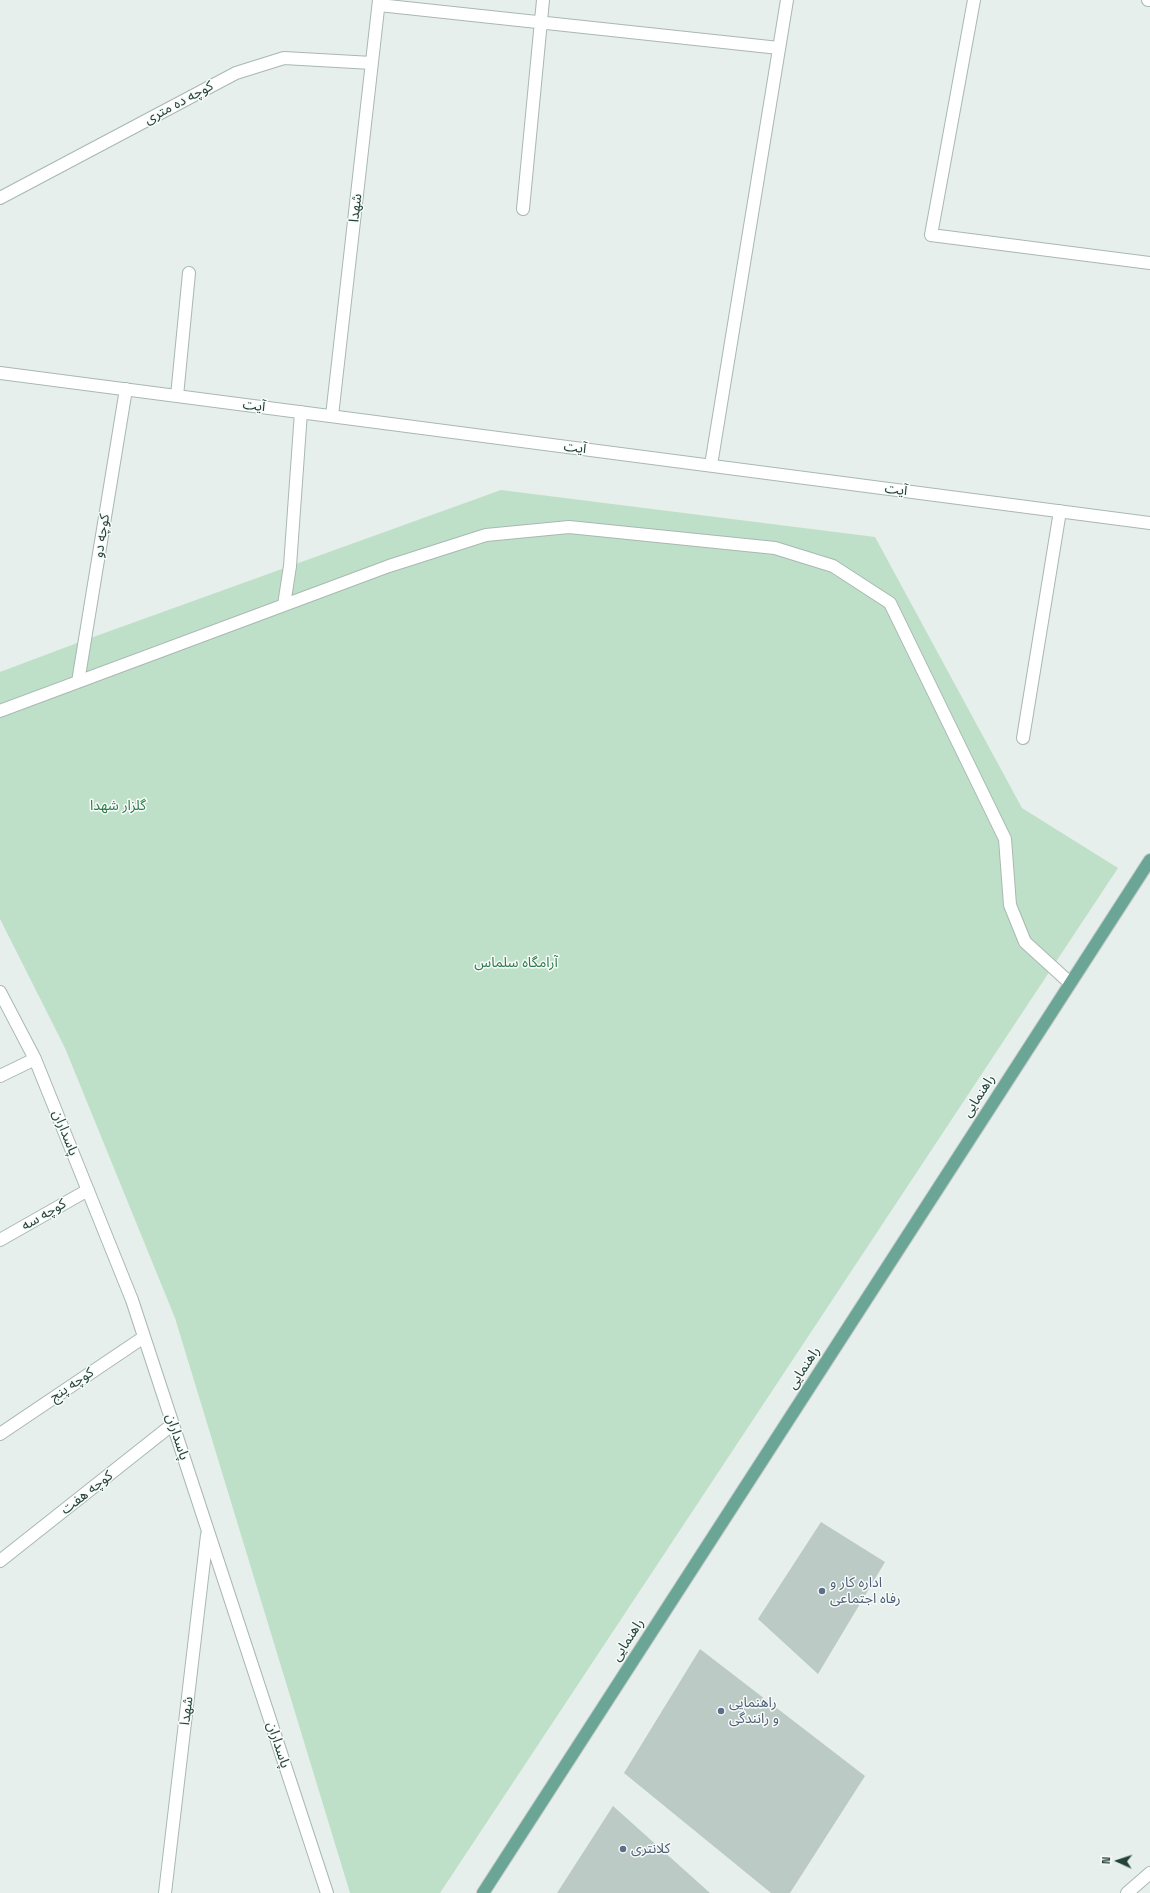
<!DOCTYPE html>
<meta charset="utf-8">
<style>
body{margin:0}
#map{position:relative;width:1150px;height:1893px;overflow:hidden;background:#e6efeb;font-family:"Space Grotesk",sans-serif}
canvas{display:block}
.north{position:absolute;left:1098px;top:1841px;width:40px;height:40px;-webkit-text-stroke:3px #f7fbf9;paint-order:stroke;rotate:273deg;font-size:11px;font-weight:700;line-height:16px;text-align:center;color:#24423a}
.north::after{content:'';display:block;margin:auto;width:14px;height:18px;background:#24423a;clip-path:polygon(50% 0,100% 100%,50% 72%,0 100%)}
</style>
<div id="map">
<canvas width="1150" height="1893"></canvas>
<div class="north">N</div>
</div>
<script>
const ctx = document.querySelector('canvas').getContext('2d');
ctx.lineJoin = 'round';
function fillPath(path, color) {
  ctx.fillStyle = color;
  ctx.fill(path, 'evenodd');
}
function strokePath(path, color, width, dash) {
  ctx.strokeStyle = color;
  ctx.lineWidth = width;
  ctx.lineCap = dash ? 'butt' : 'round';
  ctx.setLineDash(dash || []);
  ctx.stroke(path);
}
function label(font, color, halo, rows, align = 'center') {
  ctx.font = font + ' "Space Grotesk","Noto Sans Arabic",sans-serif';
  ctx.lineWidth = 3;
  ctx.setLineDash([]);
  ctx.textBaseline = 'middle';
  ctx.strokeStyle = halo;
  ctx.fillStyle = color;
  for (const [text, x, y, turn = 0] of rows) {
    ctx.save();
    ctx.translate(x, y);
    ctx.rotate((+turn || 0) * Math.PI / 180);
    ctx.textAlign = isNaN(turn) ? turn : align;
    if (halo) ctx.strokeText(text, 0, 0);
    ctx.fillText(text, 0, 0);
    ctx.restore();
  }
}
fillPath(new Path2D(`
 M 501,490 L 875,537 L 1022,808 L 1118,868 L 440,1893 L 350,1893 L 175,1318 L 65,1048 L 0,919 L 0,672 L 85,640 Z`), '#bfe0c8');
fillPath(new Path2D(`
 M 821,1522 L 885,1562 L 818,1674 L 758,1619 Z
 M 700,1649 L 865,1776 L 790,1893 L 771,1893 L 624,1773 Z
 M 613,1806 L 710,1893 L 557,1893 Z`), '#bbcac4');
const minor = new Path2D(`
 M 974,0 L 931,235 L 1150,263
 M 1148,0 L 1150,0
 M 379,5 L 779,48
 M 0,198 L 236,73 L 284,58 L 372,63
 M 523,209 L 543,0
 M 0,373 L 1150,523
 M 177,396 L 189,273
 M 332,416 L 379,0
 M 711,465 L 787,0
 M 284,605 L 290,566 L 301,412
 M 78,682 L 126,389
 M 0,711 L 389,566 L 486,535 L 569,527 L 775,548 L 833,566 L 890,603 L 1005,839 L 1010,905 L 1025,942 L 1070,983
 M 1023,738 L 1060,511
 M 0,992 L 35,1059 L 132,1300 L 327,1893
 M 0,1076 L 35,1059
 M 0,1240 L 88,1190
 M 0,1434 L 144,1337
 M 0,1561 L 173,1424
 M 165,1893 L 207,1535
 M 1127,1893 L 1150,1873`);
const major = new Path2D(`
 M 483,1893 L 1150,860`);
strokePath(minor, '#a8b8b2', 14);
strokePath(major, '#c2cac8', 14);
strokePath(minor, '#fff', 12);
strokePath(major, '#6aa596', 12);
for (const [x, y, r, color] of [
 [822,1591,4,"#5c6f8a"],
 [721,1711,4,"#5c6f8a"],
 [623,1849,4,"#5c6f8a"]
]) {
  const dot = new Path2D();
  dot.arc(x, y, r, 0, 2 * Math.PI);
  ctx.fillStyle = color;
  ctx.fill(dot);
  strokePath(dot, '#f7fbf9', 1.5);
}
label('14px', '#24423a', '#f7fbf9', [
 ["کوچه ده متری",179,103,-28],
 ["شهدا",356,208,-84],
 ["آیت",254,406,7],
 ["آیت",575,448,7],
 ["آیت",896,490,7],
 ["کوچه دو",102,536,-81],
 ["راهنمایی",979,1096,-57],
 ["پاسداران",65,1133,68],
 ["کوچه سه",44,1215,-30],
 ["راهنمایی",804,1368,-57],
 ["کوچه پنج",72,1385,-34],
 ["پاسداران",177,1437,72],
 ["کوچه هفت",87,1493,-38],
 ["راهنمایی",628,1640,-57],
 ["شهدا",187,1711,-83],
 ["پاسداران",278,1745,72]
]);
label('14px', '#2d7a4b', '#f7fbf9', [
 ["گلزار شهدا",118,806],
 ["آرامگاه سلماس",516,963]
]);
label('14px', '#4e5e75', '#f7fbf9', [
 ["اداره کار و",830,1583],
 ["رفاه اجتماعی",830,1599],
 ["راهنمایی",729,1703],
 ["و رانندگی",729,1719],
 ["کلانتری",631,1849]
], 'left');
</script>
